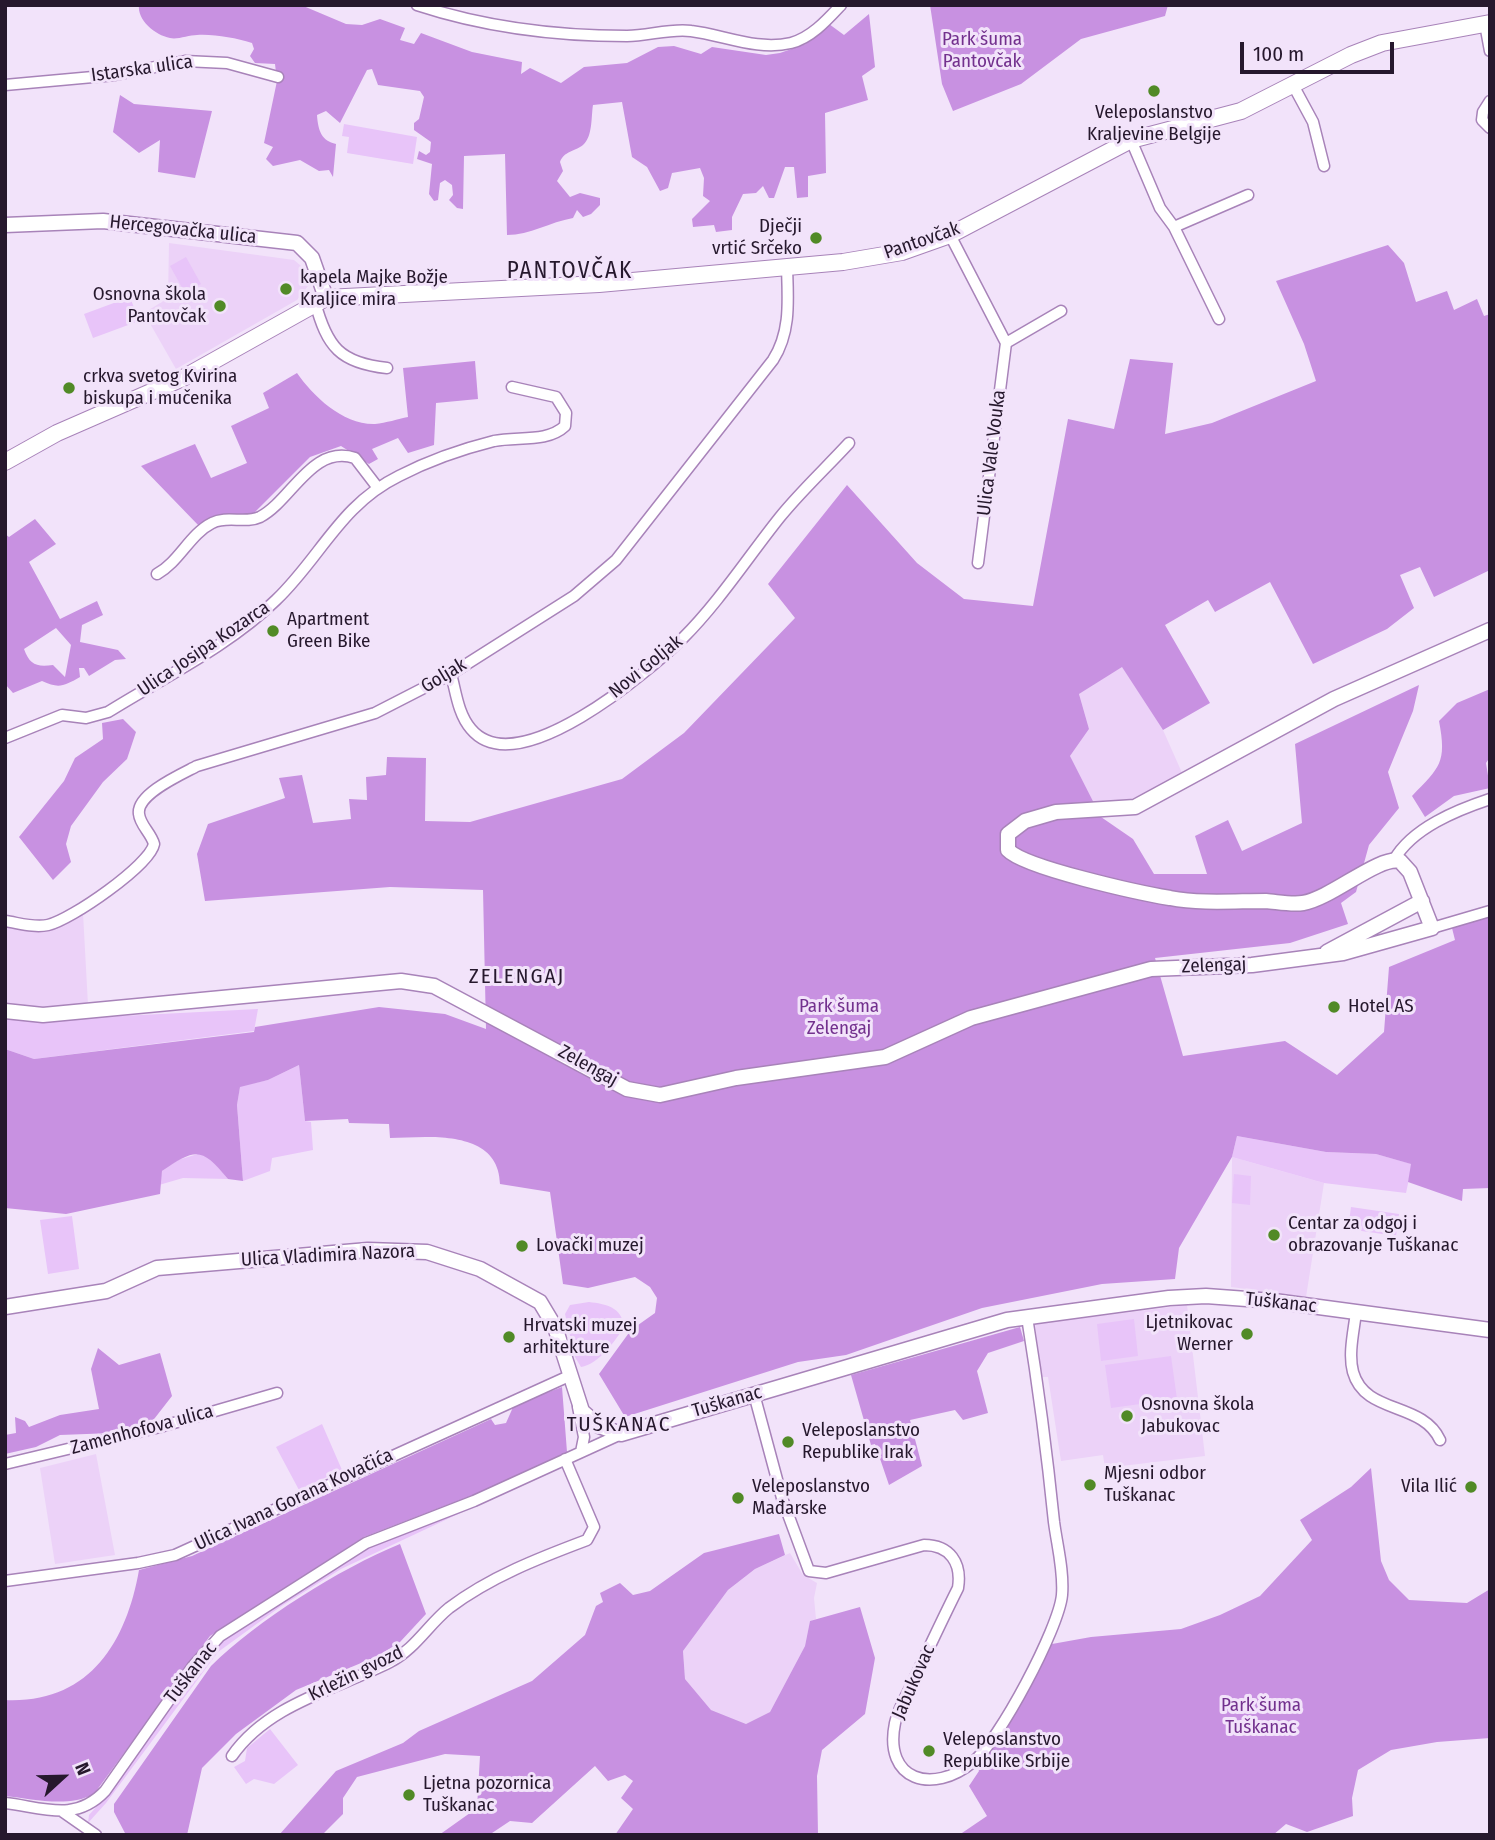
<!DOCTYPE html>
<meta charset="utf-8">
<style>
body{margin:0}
#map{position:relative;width:1495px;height:1840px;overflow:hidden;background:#f2e3fa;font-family:"Fira Sans Condensed",sans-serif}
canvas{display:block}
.frame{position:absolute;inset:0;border:7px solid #26182d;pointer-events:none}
.north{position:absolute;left:28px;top:1742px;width:70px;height:70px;-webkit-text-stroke:5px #f2e3fa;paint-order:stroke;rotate:68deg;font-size:19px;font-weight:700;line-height:28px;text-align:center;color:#26182d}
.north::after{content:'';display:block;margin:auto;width:24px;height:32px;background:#26182d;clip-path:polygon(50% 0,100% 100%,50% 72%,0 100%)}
.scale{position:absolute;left:1240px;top:42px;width:154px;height:32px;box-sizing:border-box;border:4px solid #26182d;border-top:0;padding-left:9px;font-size:21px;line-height:24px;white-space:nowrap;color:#26182d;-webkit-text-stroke:5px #f2e3fa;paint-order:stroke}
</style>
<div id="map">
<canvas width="1495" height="1840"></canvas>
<div class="frame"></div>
<div class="north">N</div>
<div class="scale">100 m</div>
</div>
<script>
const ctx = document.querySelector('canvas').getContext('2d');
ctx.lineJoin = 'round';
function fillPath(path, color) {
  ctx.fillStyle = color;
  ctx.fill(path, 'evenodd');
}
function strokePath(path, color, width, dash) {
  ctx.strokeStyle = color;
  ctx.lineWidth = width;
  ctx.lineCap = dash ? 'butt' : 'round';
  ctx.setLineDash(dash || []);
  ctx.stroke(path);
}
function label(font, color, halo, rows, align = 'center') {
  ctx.font = font + ' "Fira Sans Condensed",sans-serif';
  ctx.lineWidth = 6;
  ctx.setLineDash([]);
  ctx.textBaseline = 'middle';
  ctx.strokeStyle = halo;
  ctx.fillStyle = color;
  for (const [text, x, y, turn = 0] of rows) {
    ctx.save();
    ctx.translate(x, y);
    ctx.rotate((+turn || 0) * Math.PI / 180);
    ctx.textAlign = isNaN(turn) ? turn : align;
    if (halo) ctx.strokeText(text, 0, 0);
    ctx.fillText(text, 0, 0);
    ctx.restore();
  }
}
fillPath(new Path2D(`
 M 169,243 L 294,260 L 306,270 L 308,286 L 297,300 L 176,369 L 144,313 L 168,298 Z
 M 1122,666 L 1163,730 L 1183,775 L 1127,801 L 1094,804 L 1070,756 L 1089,729 L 1079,694 Z
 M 83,913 L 88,1005 L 36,1009 L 5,1004 L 5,925 L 28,929 Z
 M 1232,1157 L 1324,1183 L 1306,1297 L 1231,1287 Z
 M 1187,1305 L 1205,1456 L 1105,1468 L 1103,1455 L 1061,1461 L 1048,1377 L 1042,1377 L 1035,1324 Z
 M 96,1454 L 115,1555 L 55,1564 L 40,1468 Z
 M 790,1553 L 803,1575 L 817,1583 L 814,1598 L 816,1619 L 810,1621 L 805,1646 L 770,1712 L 746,1724 L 711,1710 L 685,1679 L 683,1651 L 728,1590 L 755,1569 Z`), '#ecd2f8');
fillPath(new Path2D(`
 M 344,124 L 417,137 L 413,164 L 347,153 L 349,137 L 342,136 Z
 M 186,257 L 201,284 L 185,293 L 170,266 Z
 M 130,297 L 139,321 L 93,338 L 84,314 Z
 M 258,1009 L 254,1031 L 34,1059 L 5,1049 L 5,1016 L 44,1020 Z
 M 299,1065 L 305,1121 L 311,1122 L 313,1150 L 272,1158 L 270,1171 L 243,1181 L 237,1105 L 240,1086 L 268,1080 Z
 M 1237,1136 L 1326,1152 L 1376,1154 L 1412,1164 L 1406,1193 L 1324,1183 L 1232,1157 Z
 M 201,1153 L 207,1154 L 228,1179 L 183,1178 L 159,1185 L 162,1171 L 178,1160 Z
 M 1234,1174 L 1251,1176 L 1250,1205 L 1232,1203 Z
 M 1351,1207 L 1399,1214 L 1396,1236 L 1348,1229 Z
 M 72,1216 L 79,1269 L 48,1274 L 40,1220 Z
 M 589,1302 C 606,1304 622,1307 624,1327 C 615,1341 599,1364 581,1367 L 575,1357 L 565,1314 L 570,1305 Z
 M 1134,1319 L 1138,1356 L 1101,1361 L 1097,1324 Z
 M 1171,1356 L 1177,1399 L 1111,1408 L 1105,1365 Z
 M 322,1424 L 342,1470 L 299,1490 L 276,1447 Z
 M 556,1468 L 341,1569 L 280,1607 L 218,1652 L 106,1803 L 88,1823 L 89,1815 L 116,1785 L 191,1677 L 225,1639 L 381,1541 Z
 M 270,1729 L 298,1765 L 274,1784 L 254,1779 L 246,1784 L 234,1767 L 245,1761 L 247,1748 Z`), '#e8c4f9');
fillPath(new Path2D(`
 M 139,5 L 301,5 L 346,24 L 362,25 L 380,19 L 405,28 L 400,40 L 414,44 L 421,33 L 472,52 L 522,62 L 521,74 L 530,68 L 561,83 L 584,67 L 627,63 L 658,47 L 674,46 L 701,54 L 712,47 L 766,55 L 780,53 L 806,44 L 829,24 L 844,35 L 869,14 L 875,67 L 862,76 L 868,100 L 825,113 L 826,173 L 808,176 L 808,197 L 797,198 L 794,167 L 785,167 L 774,198 L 769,198 L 763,186 L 756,193 L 743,194 L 732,217 L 732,230 L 716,232 L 714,225 L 693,227 L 692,219 L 710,201 L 703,196 L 704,178 L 700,168 L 672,173 L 668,188 L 660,191 L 647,167 L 632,157 L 622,102 L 593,105 C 591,117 593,136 583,145 C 574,152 564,151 560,162 L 563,171 L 557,181 L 570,197 L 580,193 L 600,198 L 600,205 L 591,214 L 583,217 L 577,210 L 573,218 C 550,222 530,235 507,235 L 505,154 L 464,156 L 463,209 L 457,208 L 449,200 L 453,195 L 452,185 L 445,180 L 440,183 L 438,200 L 434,201 L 429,194 L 432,164 L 417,159 L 419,151 L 426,155 L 430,152 L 431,142 L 414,130 L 414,123 L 419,119 L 424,97 L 420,91 L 378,85 L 372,69 L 367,70 L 340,123 L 326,111 L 317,115 C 318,131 322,141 336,144 L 333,177 L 329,170 L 319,171 L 300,160 L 273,166 L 266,159 L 273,147 L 264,143 L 277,81 L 275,64 L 255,63 L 250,56 L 254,49 L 252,43 C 235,38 215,34 197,35 C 189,35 177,40 170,38 C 155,35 137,20 139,5 Z
 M 930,5 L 1168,5 L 1165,16 L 1081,39 L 1021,84 L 953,111 L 942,84 Z
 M 120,95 L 134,104 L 212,111 L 195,178 L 158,172 L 160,140 L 139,153 L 113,132 Z
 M 1388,245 L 1404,263 L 1416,302 L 1447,291 L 1454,310 L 1477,299 L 1484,316 L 1490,314 L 1490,570 L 1434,597 L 1420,567 L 1400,575 L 1414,608 L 1387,629 L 1313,664 L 1270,582 L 1215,612 L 1208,600 L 1165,625 L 1210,703 L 1163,730 L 1122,667 L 1079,694 L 1089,729 L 1070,756 L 1101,817 L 1133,839 L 1154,874 L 1207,874 L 1195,836 L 1228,820 L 1242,851 L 1302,823 L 1295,744 L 1419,685 L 1413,711 L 1388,772 L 1399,808 L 1369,845 L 1356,892 L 1341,903 L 1348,924 L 1290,943 L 1155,958 L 1183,1056 L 1285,1041 L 1337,1075 L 1384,1032 L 1389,967 L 1455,940 L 1452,928 L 1490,915 L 1490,1188 L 1463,1189 L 1462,1201 L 1408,1182 L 1411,1164 L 1376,1154 L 1326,1152 L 1237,1136 L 1232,1157 L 1179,1248 L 1175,1279 L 1102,1284 L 982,1308 L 846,1355 L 798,1362 L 625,1417 L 599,1374 L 631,1330 L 655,1313 L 657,1298 L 650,1287 L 635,1277 L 588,1288 L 563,1284 L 550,1192 L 500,1184 C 499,1128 427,1137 390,1138 L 389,1124 L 349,1123 L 348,1119 L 305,1121 L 299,1065 L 268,1080 L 240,1087 L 237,1105 L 243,1181 L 228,1179 C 202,1148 197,1147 162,1171 L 160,1194 L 66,1214 L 5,1208 L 5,1049 L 34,1059 L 254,1032 L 255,1027 L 379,1007 L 445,1014 L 486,1029 L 483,890 L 390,887 L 205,901 L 197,854 L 208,824 L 285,798 L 279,778 L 302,775 L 313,823 L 351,819 L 349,799 L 367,800 L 366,777 L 386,775 L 387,757 L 426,758 L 425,821 L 470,822 L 622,779 L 684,733 L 795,618 L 768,584 L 847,485 L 917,563 L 964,599 L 1033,606 L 1068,419 L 1114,429 L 1130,359 L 1173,363 L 1165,434 L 1212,423 L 1316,381 L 1304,344 L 1276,281 Z
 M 475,361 L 478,399 L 436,403 L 434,445 L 408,453 L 398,438 L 372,449 L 378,459 L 369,464 L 341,446 L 310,457 L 252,515 L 199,526 L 141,466 L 195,444 L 211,478 L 247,463 L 231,426 L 269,408 L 263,393 L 297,373 C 313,396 343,425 375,424 C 386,423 398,419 408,417 L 403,368 Z
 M 35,519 L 56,544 L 29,562 L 60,619 L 97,601 L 103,615 L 82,625 L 80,642 L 118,650 L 126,659 L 115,660 L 89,676 L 84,668 L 79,668 L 80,677 C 64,686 59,689 42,681 L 13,693 L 5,684 L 5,534 L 9,537 ZM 56,628 L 71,645 L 65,677 L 53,665 C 36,667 30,665 24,649 Z
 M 1490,689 L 1490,757 L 1486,763 L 1490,788 L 1454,796 L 1425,817 L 1412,796 C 1440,767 1447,763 1439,721 L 1457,703 Z
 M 123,719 L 136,732 L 127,759 L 103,782 L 71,826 L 66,844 L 71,862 L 53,880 L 19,837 L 64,781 L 75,758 L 103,739 L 102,723 Z
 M 1020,1327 L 1024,1341 L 988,1353 L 977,1371 L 988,1413 L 963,1420 L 955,1410 L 910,1420 L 922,1466 L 889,1485 L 875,1444 L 871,1445 L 851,1375 Z
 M 98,1348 L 119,1365 L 160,1353 L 172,1396 L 151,1423 L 113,1433 L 60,1435 L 36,1447 L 5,1454 L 5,1435 L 16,1433 L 15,1417 L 25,1421 L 29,1427 L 60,1415 L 99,1409 L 91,1369 Z
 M 562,1387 L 567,1452 L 481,1492 L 364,1537 L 210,1636 L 94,1794 C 68,1808 33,1799 5,1796 L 5,1700 C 88,1704 126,1644 139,1570 L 192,1556 L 491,1419 L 495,1425 L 506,1423 L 514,1405 Z
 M 1371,1468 L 1381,1561 L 1389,1580 L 1409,1600 L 1467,1603 L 1490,1589 L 1490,1738 L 1437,1742 L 1391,1750 L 1358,1770 L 1352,1798 L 1353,1816 L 1307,1832 L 1286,1824 L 1273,1835 L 959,1835 L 987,1816 L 969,1786 L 979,1771 L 977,1766 L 999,1740 L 1044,1651 L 1052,1644 L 1091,1637 L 1181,1629 L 1220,1615 L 1260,1596 L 1312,1540 L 1300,1520 L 1351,1487 Z
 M 779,1534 L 785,1555 L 755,1569 L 728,1590 L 683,1651 L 685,1679 L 711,1710 L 746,1724 L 770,1712 L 805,1646 L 810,1621 L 860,1607 L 875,1658 L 865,1714 L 822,1750 L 817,1776 L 818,1835 L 615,1835 L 633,1809 L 621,1798 L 633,1781 L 625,1775 L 608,1781 L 595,1766 L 532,1823 L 510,1821 L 489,1835 L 439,1835 L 477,1808 L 480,1756 L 445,1754 L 357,1777 L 343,1798 L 343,1814 L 322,1835 L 279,1835 L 336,1771 L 403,1743 L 419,1731 L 532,1681 L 585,1635 L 596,1606 L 603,1602 L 600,1593 L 620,1583 L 633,1595 L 650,1591 L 704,1553 Z
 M 400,1544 L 426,1614 L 400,1642 L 378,1656 L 296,1690 L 236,1734 L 202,1768 L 187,1835 L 126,1835 L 114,1812 L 114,1804 L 211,1666 C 258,1620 339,1569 400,1544 Z`), '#c891e1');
const minor = new Path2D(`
 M 417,5 C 484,27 557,36 627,36 C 648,36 671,28 691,31 C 724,35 757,51 791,43 C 811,38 827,20 841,5
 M 1485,24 L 1490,51
 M 5,85 L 115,75 L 185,61 L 227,63 L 278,77
 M 1293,85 L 1313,122 L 1324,166
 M 1490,101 L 1483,112 L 1482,120 L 1490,128
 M 1131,140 L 1160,208 L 1174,227 L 1248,195
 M 1174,227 L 1219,319
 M 950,235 L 1006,343 L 978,563
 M 315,302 C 327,347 340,363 387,368
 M 1006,343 L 1061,311
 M 157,574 C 179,562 190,534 212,523 C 227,515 245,524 260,517 C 292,500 312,444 355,458 L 378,488
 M 451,674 C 456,692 458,714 471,729 C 517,784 648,672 683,638 C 719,602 748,557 780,517 C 801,491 826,468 849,443
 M 5,738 L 62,715 L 86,718 L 108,712 C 164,677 229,646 276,600 C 321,557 340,505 399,476 C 428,461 462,449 494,441 C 517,436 547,443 565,426 L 566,413 L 556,397 L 512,387
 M 1394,860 C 1412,828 1457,810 1490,799
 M 5,921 C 19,923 34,928 48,925 C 71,920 150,865 154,844 C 151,833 140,825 139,814 C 136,794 182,774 197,766 L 375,713 L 451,674 L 574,596 L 616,560 L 773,360 C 791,332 788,300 787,268
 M 1432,928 L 1490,911
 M 1356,1312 C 1354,1330 1348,1354 1353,1372 C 1365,1415 1422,1401 1440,1440
 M 754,1394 L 782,1498 L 809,1571 L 826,1573 L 924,1545 C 950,1545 962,1563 958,1588 C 942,1620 927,1652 912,1684 C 906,1696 898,1709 895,1723 C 883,1781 933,1795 973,1762 C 999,1741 1059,1628 1062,1595 C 1064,1571 1057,1545 1054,1522 C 1047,1453 1038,1385 1027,1317
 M 578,1407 L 584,1437 L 581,1452
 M 5,1464 L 160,1427 L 277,1393
 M 5,1581 L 138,1563 L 175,1555 L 569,1376
 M 232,1756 C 268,1704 337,1689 390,1662 C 415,1649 428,1625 449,1608 C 490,1577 539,1558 587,1540 L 594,1527 L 565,1459
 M 5,1803 C 42,1807 75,1823 105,1791 L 193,1666 L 220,1636 L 366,1543 L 474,1501 L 621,1434
 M 63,1812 L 96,1835`);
const tertiary = new Path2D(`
 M 5,225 L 103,221 L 297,243 L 312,258 L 326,298
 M 1327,952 L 1422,901
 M 5,1011 L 43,1015 L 401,981 L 434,986 L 627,1089 L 660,1095 L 736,1078 L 885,1057 L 971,1018 L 1151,969 L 1252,965 L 1343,953 L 1432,928 L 1410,872 L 1400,861 C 1378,856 1332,898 1303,903 C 1292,905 1278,902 1266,901 C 1235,901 1201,904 1170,898 C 1140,893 1025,868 1008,850 L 1008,834 L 1025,821 L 1056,812 L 1135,807 L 1334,699 L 1490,630
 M 5,1307 L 106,1291 L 157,1268 L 368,1250 L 427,1252 L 480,1269 L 540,1302 L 555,1327 L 582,1411 L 599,1426 L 621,1434 L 1007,1320 L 1169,1298 L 1206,1296 L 1274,1301 L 1490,1330`);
const secondary = new Path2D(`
 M 5,462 L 57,433 L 183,378 L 326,298 L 599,284 L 843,262 L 902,252 L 950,235 L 1131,140 L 1241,111 L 1351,55 L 1382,43 L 1490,23`);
strokePath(minor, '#a883b9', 13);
strokePath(tertiary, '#a883b9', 17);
strokePath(secondary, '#a883b9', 18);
strokePath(minor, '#fff', 10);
strokePath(tertiary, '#fff', 14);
strokePath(secondary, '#fff', 16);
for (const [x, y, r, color] of [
 [1154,91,7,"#518a26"],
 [816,238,7,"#518a26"],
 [286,289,7,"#518a26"],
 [220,306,7,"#518a26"],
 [69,388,7,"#518a26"],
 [273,631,7,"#518a26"],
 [1334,1007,7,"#518a26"],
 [1274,1235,7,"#518a26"],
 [522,1246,7,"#518a26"],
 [1247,1334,7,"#518a26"],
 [509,1337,7,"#518a26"],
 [1127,1416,7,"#518a26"],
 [788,1442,7,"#518a26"],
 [1090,1485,7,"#518a26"],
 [1471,1487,7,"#518a26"],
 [738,1498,7,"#518a26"],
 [929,1751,7,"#518a26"],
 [409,1795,7,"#518a26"]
]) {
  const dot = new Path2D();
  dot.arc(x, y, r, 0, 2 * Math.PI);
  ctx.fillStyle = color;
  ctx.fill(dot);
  strokePath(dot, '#f2e3fa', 2.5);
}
label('19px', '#73318e', '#f2e3fa', [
 ["Park šuma",982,40],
 ["Pantovčak",982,62],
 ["Park šuma",839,1007],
 ["Zelengaj",839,1029],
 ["Park šuma",1261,1706],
 ["Tuškanac",1261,1728]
]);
label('19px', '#26182d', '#f2e3fa', [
 ["Istarska ulica",142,69,-8],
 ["Hercegovačka ulica",183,230,6],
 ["Pantovčak",922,241,-19],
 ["Ulica Vale Vouka",992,453,-83],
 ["Ulica Josipa Kozarca",204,649,-34],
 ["Novi Goljak",646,667,-39],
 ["Goljak",444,676,-31],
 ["Zelengaj",1214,966,-2],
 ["Zelengaj",588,1066,29],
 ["Ulica Vladimira Nazora",328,1256,-3],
 ["Tuškanac",1281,1303,6],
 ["Tuškanac",727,1402,-16],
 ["Zamenhofova ulica",142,1430,-15],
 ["Ulica Ivana Gorana Kovačića",294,1500,-25],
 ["Tuškanac",191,1673,-52],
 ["Krležin gvozd",356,1674,-26],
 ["Jabukovac",914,1682,-66]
]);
label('19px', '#26182d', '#f2e3fa', [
 ["Veleposlanstvo",1154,113,"center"],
 ["Kraljevine Belgije",1154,135,"center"],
 ["Dječji",802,227,"right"],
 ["vrtić Srčeko",802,249,"right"],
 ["kapela Majke Božje",300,278],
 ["Kraljice mira",300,300],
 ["Osnovna škola",206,295,"right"],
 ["Pantovčak",206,317,"right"],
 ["crkva svetog Kvirina",83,377],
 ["biskupa i mučenika",83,399],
 ["Apartment",287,620],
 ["Green Bike",287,642],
 ["Hotel AS",1348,1007],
 ["Centar za odgoj i",1288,1224],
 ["obrazovanje Tuškanac",1288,1246],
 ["Lovački muzej",536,1246],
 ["Ljetnikovac",1233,1323,"right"],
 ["Werner",1233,1345,"right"],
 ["Hrvatski muzej",523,1326],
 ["arhitekture",523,1348],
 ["Osnovna škola",1141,1405],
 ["Jabukovac",1141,1427],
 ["Veleposlanstvo",802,1431],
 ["Republike Irak",802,1453],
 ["Mjesni odbor",1104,1474],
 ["Tuškanac",1104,1496],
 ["Veleposlanstvo",752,1487],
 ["Mađarske",752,1509],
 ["Vila Ilić",1457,1487,"right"],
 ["Veleposlanstvo",943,1740],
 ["Republike Srbije",943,1762],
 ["Ljetna pozornica",423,1784],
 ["Tuškanac",423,1806]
], 'left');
ctx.letterSpacing = '2px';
label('21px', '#26182d', '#f2e3fa', [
 ["ZELENGAJ",517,977],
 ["TUŠKANAC",619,1425]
]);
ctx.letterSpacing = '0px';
ctx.letterSpacing = '2px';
label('23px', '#26182d', '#f2e3fa', [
 ["PANTOVČAK",570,272]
]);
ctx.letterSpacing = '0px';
</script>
